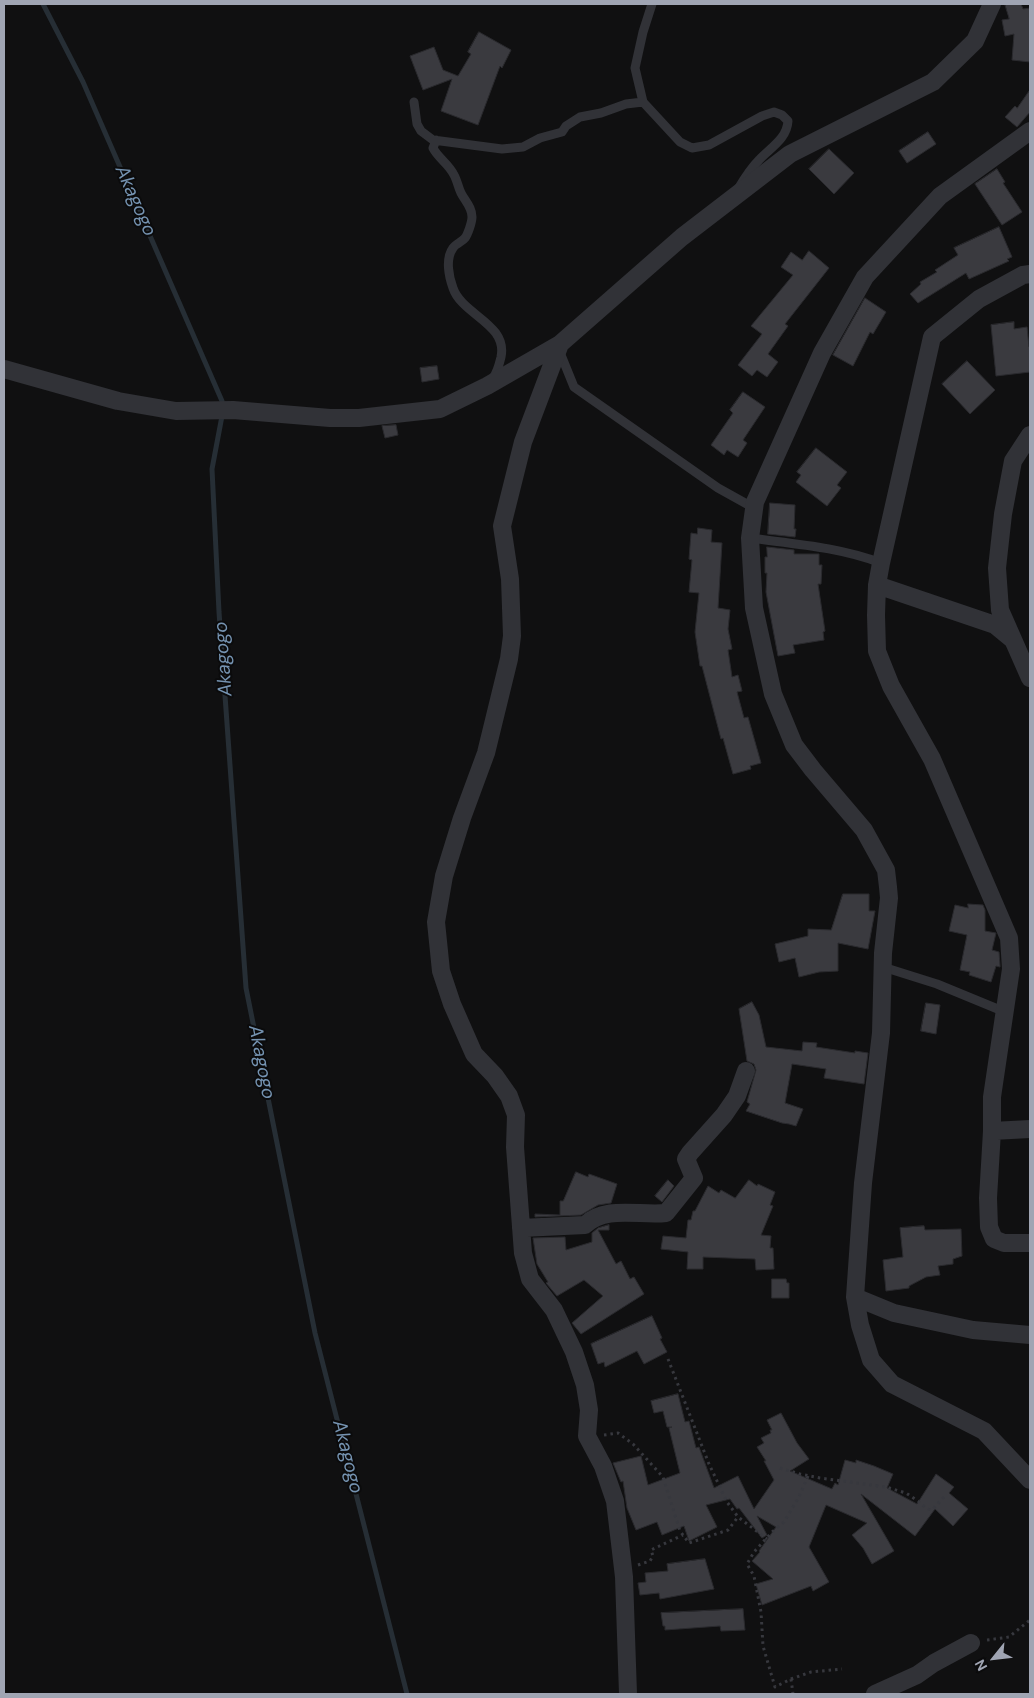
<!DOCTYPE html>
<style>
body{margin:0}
#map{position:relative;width:1034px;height:1698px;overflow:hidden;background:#101011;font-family:"DM Sans",sans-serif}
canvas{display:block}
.frame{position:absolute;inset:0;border:5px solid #a0a5b3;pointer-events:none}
.north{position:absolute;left:969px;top:1633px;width:50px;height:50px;-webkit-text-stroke:4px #0b0b0c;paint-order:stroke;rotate:241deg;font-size:14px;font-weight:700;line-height:20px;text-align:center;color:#a0a5b3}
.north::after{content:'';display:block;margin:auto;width:18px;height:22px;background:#a0a5b3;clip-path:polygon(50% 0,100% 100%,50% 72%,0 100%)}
</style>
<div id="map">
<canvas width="1034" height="1698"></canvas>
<div class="frame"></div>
<div class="north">N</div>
</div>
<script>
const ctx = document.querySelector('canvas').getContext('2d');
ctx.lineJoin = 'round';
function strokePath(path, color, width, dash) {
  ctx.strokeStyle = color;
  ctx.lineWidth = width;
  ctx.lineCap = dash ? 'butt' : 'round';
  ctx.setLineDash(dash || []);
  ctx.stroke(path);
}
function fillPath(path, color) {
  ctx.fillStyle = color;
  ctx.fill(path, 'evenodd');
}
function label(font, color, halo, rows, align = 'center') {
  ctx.font = font + ' "DM Sans",sans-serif';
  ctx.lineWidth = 4;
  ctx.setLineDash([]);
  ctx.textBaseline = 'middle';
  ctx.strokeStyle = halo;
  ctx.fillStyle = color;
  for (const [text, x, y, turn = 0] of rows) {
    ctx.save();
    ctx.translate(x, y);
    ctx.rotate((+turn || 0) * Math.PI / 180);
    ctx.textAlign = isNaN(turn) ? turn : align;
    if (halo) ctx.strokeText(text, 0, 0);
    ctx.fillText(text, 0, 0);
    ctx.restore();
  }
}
strokePath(new Path2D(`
 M 43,4 L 83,82 L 222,401
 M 222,416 L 212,469 L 219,612 L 246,988 L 315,1333 L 407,1694`), '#262e35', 5);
const building = new Path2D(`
 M 1005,4 L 1021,4 L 1023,9 L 1030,8 L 1030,62 L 1012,60 L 1014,34 L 1005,36 L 1002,20 L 1009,19 Z
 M 479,32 L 511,50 L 502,68 L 500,66 L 478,125 L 441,111 L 452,79 L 423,90 L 410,56 L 434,47 L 443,70 L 458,76 L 471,54 L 468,52 Z
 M 1030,90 L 1030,112 L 1017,127 L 1005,117 L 1015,106 L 1017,108 Z
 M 928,132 L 936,144 L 907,163 L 899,151 Z
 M 829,149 L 854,173 L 834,194 L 809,169 Z
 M 997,169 L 1005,182 L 1003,183 L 1022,212 L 1002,225 L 975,184 Z
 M 999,227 L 1012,257 L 1007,259 L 1009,261 L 969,279 L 966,273 L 918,303 L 910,294 L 921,284 L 920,282 L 937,272 L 935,270 L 958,255 L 954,248 Z
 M 809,251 L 829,268 L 785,324 L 788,326 L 768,354 L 778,362 L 767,377 L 757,370 L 752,376 L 738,365 L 762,334 L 751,326 L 793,275 L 781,267 L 791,252 L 802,260 Z
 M 865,298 L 886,312 L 873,334 L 870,332 L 853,366 L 833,355 Z
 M 1014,322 L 1014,329 L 1027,327 L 1029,347 L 1030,347 L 1030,372 L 996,376 L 991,325 Z
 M 967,361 L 995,390 L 970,414 L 942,384 Z
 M 437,366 L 439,379 L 422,382 L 420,368 Z
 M 743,392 L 765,407 L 743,440 L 747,443 L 738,457 L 727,450 L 724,455 L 711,445 L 733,413 L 730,410 Z
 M 396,425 L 398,435 L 385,438 L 382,426 Z
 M 816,448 L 847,472 L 837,485 L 841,488 L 827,506 L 796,482 L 801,475 L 797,472 Z
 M 770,503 L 795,505 L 794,529 L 796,529 L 795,537 L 768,534 Z
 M 698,528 L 712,530 L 711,542 L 722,543 L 718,608 L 730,610 L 728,629 L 732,649 L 728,650 L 732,677 L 738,675 L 742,691 L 737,692 L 744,718 L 748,717 L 761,763 L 750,766 L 751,769 L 733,774 L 723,738 L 721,739 L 702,666 L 700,666 L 695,632 L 699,593 L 689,592 L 692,560 L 689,559 L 691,533 L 697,534 Z
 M 767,547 L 794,550 L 794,554 L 819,554 L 819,565 L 822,565 L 821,584 L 818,584 L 825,631 L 823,632 L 824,640 L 793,645 L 795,653 L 778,656 L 766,592 L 767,573 L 765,573 L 765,557 L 767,557 Z
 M 843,894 L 869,894 L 869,911 L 875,911 L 868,949 L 838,943 L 838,971 L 819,972 L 799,977 L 795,958 L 779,962 L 775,944 L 808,936 L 808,929 L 831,930 Z
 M 968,904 L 983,905 L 985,910 L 985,931 L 996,933 L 992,950 L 999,952 L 1000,965 L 1000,967 L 996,966 L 991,982 L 969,975 L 970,972 L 960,970 L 967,935 L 949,931 L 955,905 L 968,908 Z
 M 752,1002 L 759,1015 L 766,1047 L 802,1051 L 803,1042 L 817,1043 L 816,1047 L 855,1053 L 855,1051 L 868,1053 L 864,1084 L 824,1078 L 826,1069 L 792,1064 L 785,1103 L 803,1109 L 796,1126 L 789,1124 L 782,1123 L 746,1111 L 750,1104 L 747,1102 L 756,1070 L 754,1064 L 747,1061 L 739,1009 Z
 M 926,1003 L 940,1005 L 936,1034 L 921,1031 Z
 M 576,1172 L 588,1177 L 589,1174 L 617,1184 L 611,1203 L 598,1205 L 581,1215 L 535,1217 L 535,1214 L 560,1215 L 560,1201 L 563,1201 Z
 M 668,1180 L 674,1186 L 662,1202 L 655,1196 Z
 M 749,1180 L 757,1186 L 758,1184 L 775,1192 L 770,1205 L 773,1206 L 761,1235 L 771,1236 L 770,1248 L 773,1248 L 774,1269 L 756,1270 L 755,1259 L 703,1257 L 703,1269 L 687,1269 L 688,1252 L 661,1249 L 663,1236 L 686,1238 L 688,1220 L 691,1220 L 693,1211 L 695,1211 L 708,1186 L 719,1193 L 721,1190 L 735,1198 Z
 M 609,1225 L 609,1230 L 598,1230 L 616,1264 L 621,1261 L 630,1279 L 634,1277 L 644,1294 L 581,1334 L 572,1323 L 603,1296 L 584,1280 L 557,1296 L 546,1283 L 548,1282 L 537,1264 L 533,1238 L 565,1237 L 566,1250 L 592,1242 L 592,1233 L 598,1228 Z
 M 924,1226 L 925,1230 L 961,1229 L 962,1256 L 953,1259 L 953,1264 L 938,1266 L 940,1275 L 926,1277 L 909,1286 L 909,1288 L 886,1291 L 883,1260 L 903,1257 L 900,1228 Z
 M 772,1279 L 786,1279 L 787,1283 L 789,1283 L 789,1298 L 772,1298 Z
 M 652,1316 L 662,1338 L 660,1339 L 667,1352 L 644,1364 L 637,1351 L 605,1367 L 604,1362 L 598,1364 L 591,1344 Z
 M 678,1394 L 685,1422 L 689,1421 L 696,1448 L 699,1447 L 714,1488 L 738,1476 L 754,1509 L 774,1480 L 764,1461 L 766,1461 L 757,1447 L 764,1443 L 761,1438 L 771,1433 L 770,1430 L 772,1430 L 767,1420 L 781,1413 L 797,1443 L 809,1459 L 790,1471 L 832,1489 L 835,1483 L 838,1485 L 845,1460 L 856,1463 L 856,1460 L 874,1466 L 893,1474 L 887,1488 L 917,1504 L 936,1474 L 954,1487 L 949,1493 L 968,1509 L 953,1526 L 935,1509 L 915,1536 L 861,1494 L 894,1551 L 872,1564 L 863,1548 L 852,1535 L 867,1523 L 826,1505 L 809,1547 L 829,1582 L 813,1591 L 811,1586 L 762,1605 L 756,1584 L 773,1579 L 752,1561 L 760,1552 L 759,1551 L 776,1527 L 757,1516 L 767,1535 L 762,1538 L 739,1508 L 737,1509 L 730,1499 L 706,1505 L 717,1527 L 689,1541 L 684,1526 L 662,1535 L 657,1522 L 636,1530 L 627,1508 L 623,1481 L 621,1482 L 613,1463 L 641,1456 L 648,1485 L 680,1473 L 669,1428 L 672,1427 L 667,1427 L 663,1411 L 654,1413 L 651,1401 Z
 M 705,1559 L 714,1589 L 660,1599 L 659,1593 L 640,1595 L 638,1583 L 646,1582 L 645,1573 L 668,1571 L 667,1564 Z
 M 743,1609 L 745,1630 L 721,1631 L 720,1626 L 665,1630 L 665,1626 L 663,1626 L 661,1613 Z`);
fillPath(building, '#3a3a3f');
strokePath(building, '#2a2a2e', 1);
strokePath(new Path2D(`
 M 668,1359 L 709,1464 L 727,1502 L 738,1517 L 767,1539
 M 604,1435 L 618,1433 L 633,1444 L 663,1477 L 680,1531 L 689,1543 L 728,1530 L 738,1517
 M 780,1468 L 800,1474 L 820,1478 L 886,1487 L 906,1493 L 918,1501 L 927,1509 L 932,1510 L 944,1497
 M 808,1476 L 799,1497 L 784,1522 L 772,1532 L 754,1552 L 747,1564 L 754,1576 L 761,1612 L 763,1646 L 775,1687 L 791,1679 L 811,1672 L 842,1669
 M 638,1565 L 650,1561 L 653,1556 L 651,1550 L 683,1535
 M 987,1640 L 1009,1637 L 1030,1620
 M 791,1679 L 793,1694`), '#37383e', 3, [2.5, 4]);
strokePath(new Path2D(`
 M 652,4 L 643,32 L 635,68 L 643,102 L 680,142 L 692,148 L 709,145 L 762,116 L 774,112 L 782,115 L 788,121 C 787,139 770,148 759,160 C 750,169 744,179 738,189
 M 414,102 L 417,124 L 421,131 L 433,140 L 502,149 L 523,147 L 540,138 L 562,132 L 566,126 L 580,117 L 601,113 L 626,104 L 643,102
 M 436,140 L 433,148 C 438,158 449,164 454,175 C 457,180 458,187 461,193 C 465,201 472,207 472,217 C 472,222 468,234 465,238 C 462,242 455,244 453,248 C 445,259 449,277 453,288 C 462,315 508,324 501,357 C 499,365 498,371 493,378
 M 559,350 L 574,387 L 718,488 L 754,508
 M 750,538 C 794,544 839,547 881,563
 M 883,967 L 937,984 L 1005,1012`), '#313237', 9);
strokePath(new Path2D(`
 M 1030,131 L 940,196 L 865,277 L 822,353 L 755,502 L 750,538 L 754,608 L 773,694 L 794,745 L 813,770 L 864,830 L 886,870 L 888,887 L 889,898 L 883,953 L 881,1033 L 863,1183 L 855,1297 L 860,1325 L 871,1360 L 892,1384 L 984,1431 L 1030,1480
 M 1030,274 L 1023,275 L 979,299 L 932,337 L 881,563 L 877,585 L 876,615 L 877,651 L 891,686 L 932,759 L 1009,938 L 1011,969 L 992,1097 L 992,1131 L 988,1198 L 989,1227 L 994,1239 L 1004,1243 L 1030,1243
 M 560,344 L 523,442 L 502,526 L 510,579 L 512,636 L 509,659 L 486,753 L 462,818 L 444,876 L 436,922 L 441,971 L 452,1004 L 474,1054 L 495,1076 L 509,1096 L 516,1115 L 515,1147 L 523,1253 L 530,1279 L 554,1310 L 574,1352 L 585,1385 L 589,1410 L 587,1436 L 603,1466 L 615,1501 L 624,1577 L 628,1694
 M 4,369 L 118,401 L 176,411 L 233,410 L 330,418 L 359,418 L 440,409 L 487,386 L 560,344 L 682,237 L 790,154 L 933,82 L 975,41 L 992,4
 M 1030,435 L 1013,461 L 1003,514 L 997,568 L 1000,610 L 1030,678
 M 877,585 L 995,625 L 1012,639
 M 992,1131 L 1030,1129
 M 521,1228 L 585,1225 C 605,1205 640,1216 666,1213 L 694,1178 L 686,1159 L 690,1153 L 724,1115 L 737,1096 L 746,1071
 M 855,1297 L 894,1313 L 973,1330 L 1030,1335
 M 875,1694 L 917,1675 L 934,1663 L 971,1643`), '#313237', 18);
label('italic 19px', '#7593b1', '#0b0b0c', [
 ["Akagogo",135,201,66],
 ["Akagogo",224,659,-94],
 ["Akagogo",261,1062,79],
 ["Akagogo",347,1457,76]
]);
</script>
